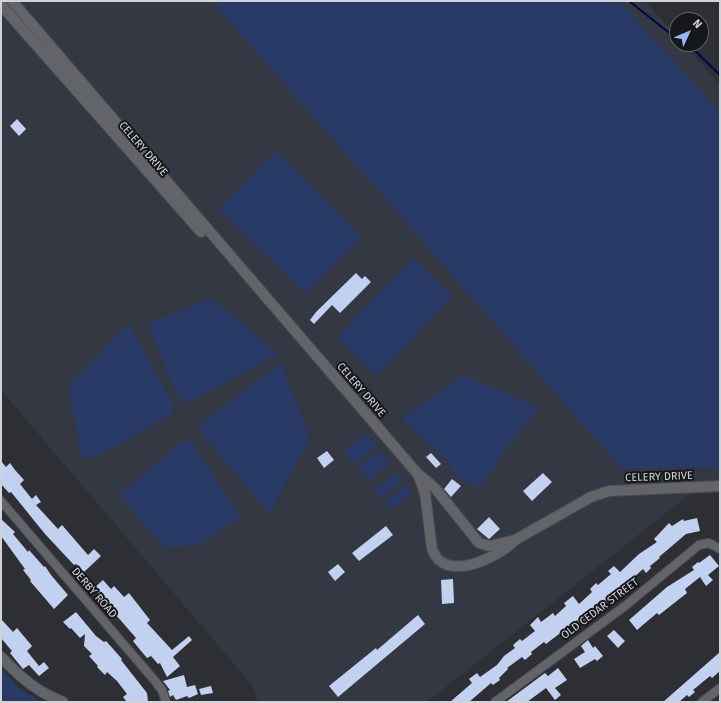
<!DOCTYPE html>
<style>
body{margin:0}
#map{position:relative;width:721px;height:703px;overflow:hidden;background:#2d2f34;font-family:"Fira Sans",sans-serif}
canvas{display:block}
.frame{position:absolute;inset:0;border:2px solid #d2d3d7;pointer-events:none}
.north{position:absolute;left:669px;top:12px;width:40px;height:40px;box-sizing:border-box;background:#16171a;border:1px solid #616266;border-radius:50%;rotate:46deg;font-size:11px;font-weight:700;line-height:16px;text-align:center;color:#d2d3d7}
.north::after{content:'';display:block;margin:auto;width:14px;height:18px;background:#97b6fd;clip-path:polygon(50% 0,100% 100%,50% 72%,0 100%)}
</style>
<div id="map">
<canvas width="721" height="703"></canvas>
<div class="frame"></div>
<div class="north">N</div>
</div>
<script>
const ctx = document.querySelector('canvas').getContext('2d');
ctx.lineJoin = 'round';
function fillPath(path, color) {
  ctx.fillStyle = color;
  ctx.fill(path, 'evenodd');
}
function strokePath(path, color, width, dash) {
  ctx.strokeStyle = color;
  ctx.lineWidth = width;
  ctx.lineCap = dash ? 'butt' : 'round';
  ctx.setLineDash(dash || []);
  ctx.stroke(path);
}
function label(font, color, halo, rows, align = 'center') {
  ctx.font = font + ' "Fira Sans",sans-serif';
  ctx.lineWidth = 4;
  ctx.setLineDash([]);
  ctx.textBaseline = 'middle';
  ctx.strokeStyle = halo;
  ctx.fillStyle = color;
  for (const [text, x, y, turn = 0] of rows) {
    ctx.save();
    ctx.translate(x, y);
    ctx.rotate((+turn || 0) * Math.PI / 180);
    ctx.textAlign = isNaN(turn) ? turn : align;
    if (halo) ctx.strokeText(text, 0, 0);
    ctx.fillText(text, 0, 0);
    ctx.restore();
  }
}
fillPath(new Path2D(`
 M 1,1 L 645,1 L 677,36 L 677,44 L 684,44 L 720,85 L 720,493 L 690,494 L 427,702 L 258,702 L 252,685 L 1,390 Z`), '#333843');
fillPath(new Path2D(`
 M 212,1 L 619,1 L 720,112 L 720,467 L 622,469 Z
 M 276,151 L 362,237 L 306,294 L 219,209 Z
 M 413,258 L 453,297 L 376,376 L 337,337 Z
 M 211,298 L 278,354 L 188,403 L 178,398 L 148,324 Z
 M 130,326 L 175,407 L 171,415 L 93,458 L 81,457 L 69,386 L 124,328 Z
 M 281,363 L 310,438 L 269,514 L 200,431 L 201,423 Z
 M 463,375 L 539,408 L 500,456 L 498,464 L 481,485 L 471,485 L 451,472 L 449,461 L 401,419 Z
 M 366,434 L 376,446 L 354,464 L 344,451 Z
 M 182,441 L 191,441 L 241,518 L 200,544 L 165,548 L 119,495 Z
 M 379,451 L 390,463 L 368,481 L 358,468 Z
 M 396,472 L 403,480 L 381,498 L 374,489 Z
 M 406,485 L 413,493 L 391,510 L 385,502 Z
 M 1,668 L 19,688 L 41,702 L 1,702 Z`), '#293a67');
strokePath(new Path2D(`
 M 629,1 L 677,39
 M 688,44 L 720,75`), '#020548', 2);
fillPath(new Path2D(`
 M 17,119 L 26,129 L 19,136 L 10,126 Z
 M 356,273 L 362,279 L 365,276 L 371,282 L 340,313 L 332,305 L 314,324 L 310,320 L 316,312 Z
 M 327,451 L 334,460 L 324,468 L 317,458 Z
 M 431,453 L 441,464 L 436,468 L 426,457 Z
 M 1,461 L 6,467 L 10,463 L 15,470 L 24,480 L 20,484 L 32,499 L 36,495 L 41,502 L 36,505 L 58,529 L 62,525 L 88,555 L 94,549 L 101,556 L 84,572 L 76,564 L 74,565 L 45,534 L 11,492 L 9,493 L 1,484 Z
 M 543,473 L 552,482 L 532,501 L 523,491 Z
 M 452,479 L 461,486 L 451,497 L 444,489 Z
 M 489,517 L 500,529 L 489,539 L 477,529 Z
 M 697,518 L 700,531 L 686,534 L 659,557 L 660,558 L 650,566 L 651,568 L 646,573 L 643,569 L 622,588 L 621,587 L 608,598 L 610,600 L 603,606 L 601,603 L 588,615 L 589,617 L 580,624 L 577,620 L 546,644 L 544,642 L 531,652 L 532,654 L 525,660 L 522,657 L 507,668 L 508,669 L 499,678 L 500,680 L 493,685 L 491,683 L 469,702 L 450,702 L 472,683 L 469,679 L 477,673 L 480,677 L 497,665 L 504,656 L 515,648 L 513,645 L 520,639 L 522,641 L 535,631 L 530,625 L 538,617 L 541,622 L 553,613 L 555,616 L 566,606 L 564,603 L 573,596 L 579,604 L 592,592 L 590,589 L 596,583 L 598,585 L 611,574 L 608,571 L 614,566 L 620,572 L 639,554 L 657,542 L 654,539 L 669,523 L 672,526 L 683,519 L 684,521 Z
 M 1,519 L 15,532 L 13,534 L 28,552 L 29,550 L 44,567 L 45,566 L 51,575 L 68,595 L 54,609 L 30,581 L 31,580 L 23,570 L 25,569 L 1,536 Z
 M 386,526 L 393,535 L 359,561 L 352,553 Z
 M 710,555 L 719,566 L 708,575 L 713,580 L 706,586 L 700,577 L 685,589 L 687,593 L 659,615 L 657,613 L 637,630 L 629,620 L 667,587 L 694,570 L 692,567 L 698,562 L 699,563 Z
 M 338,564 L 345,572 L 335,581 L 328,572 Z
 M 453,579 L 454,603 L 442,604 L 441,580 Z
 M 103,580 L 111,589 L 114,586 L 124,597 L 129,593 L 150,620 L 147,623 L 172,650 L 189,636 L 192,640 L 173,657 L 180,666 L 167,677 L 160,663 L 158,664 L 151,656 L 147,658 L 141,651 L 133,641 L 136,638 L 116,615 L 113,618 L 109,614 L 109,609 L 94,588 Z
 M 76,612 L 96,636 L 104,642 L 106,641 L 122,659 L 121,660 L 147,693 L 148,702 L 127,702 L 123,697 L 127,694 L 117,681 L 107,672 L 105,675 L 97,667 L 98,666 L 89,656 L 92,654 L 84,646 L 85,634 L 80,638 L 71,628 L 70,629 L 63,622 Z
 M 418,615 L 425,624 L 338,697 L 329,686 L 376,648 L 377,650 Z
 M 1,619 L 13,632 L 17,628 L 32,646 L 27,651 L 39,666 L 44,662 L 49,668 L 39,676 L 29,665 L 23,669 L 10,653 L 12,651 L 1,638 Z
 M 614,630 L 625,641 L 618,648 L 607,636 Z
 M 588,640 L 593,648 L 595,646 L 603,656 L 597,661 L 595,659 L 580,668 L 574,659 L 585,652 L 581,646 Z
 M 720,652 L 720,671 L 712,678 L 710,676 L 693,690 L 695,692 L 689,697 L 687,695 L 679,702 L 663,702 Z
 M 558,668 L 567,680 L 555,688 L 561,695 L 555,700 L 546,688 L 527,702 L 506,702 L 545,673 L 548,676 Z
 M 184,675 L 187,687 L 195,685 L 198,694 L 189,698 L 187,696 L 176,700 L 173,695 L 170,697 L 168,691 L 170,690 L 163,681 Z
 M 211,686 L 213,693 L 201,695 L 199,689 Z`), '#c3d1f1');
const minor = new Path2D(`
 M 1,501 L 155,681 L 162,690 L 166,702
 M 495,702 L 625,606 L 699,545 L 709,543 L 720,549
 M 702,702 L 720,688`);
const tertiary = new Path2D(`
 M 12,1 L 417,473 L 435,488 L 479,543 L 489,546 L 515,540
 M 1,5 L 201,232
 M 418,474 L 425,493 L 432,549 C 444,584 498,558 515,540 L 591,497 L 609,491 L 720,486
 M 1,657 C 20,677 37,692 63,702`);
strokePath(minor, '#4a4c50', 10);
strokePath(tertiary, '#4a4c50', 12);
strokePath(minor, '#62646a', 8);
strokePath(tertiary, '#62646a', 10);
label('11px', '#d2d3d7', '#16171a', [
 ["CELERY DRIVE",143,149,49],
 ["CELERY DRIVE",361,390,49],
 ["CELERY DRIVE",659,477,-2],
 ["DERBY ROAD",94,593,49],
 ["OLD CEDAR STREET",600,609,-37]
]);
</script>
